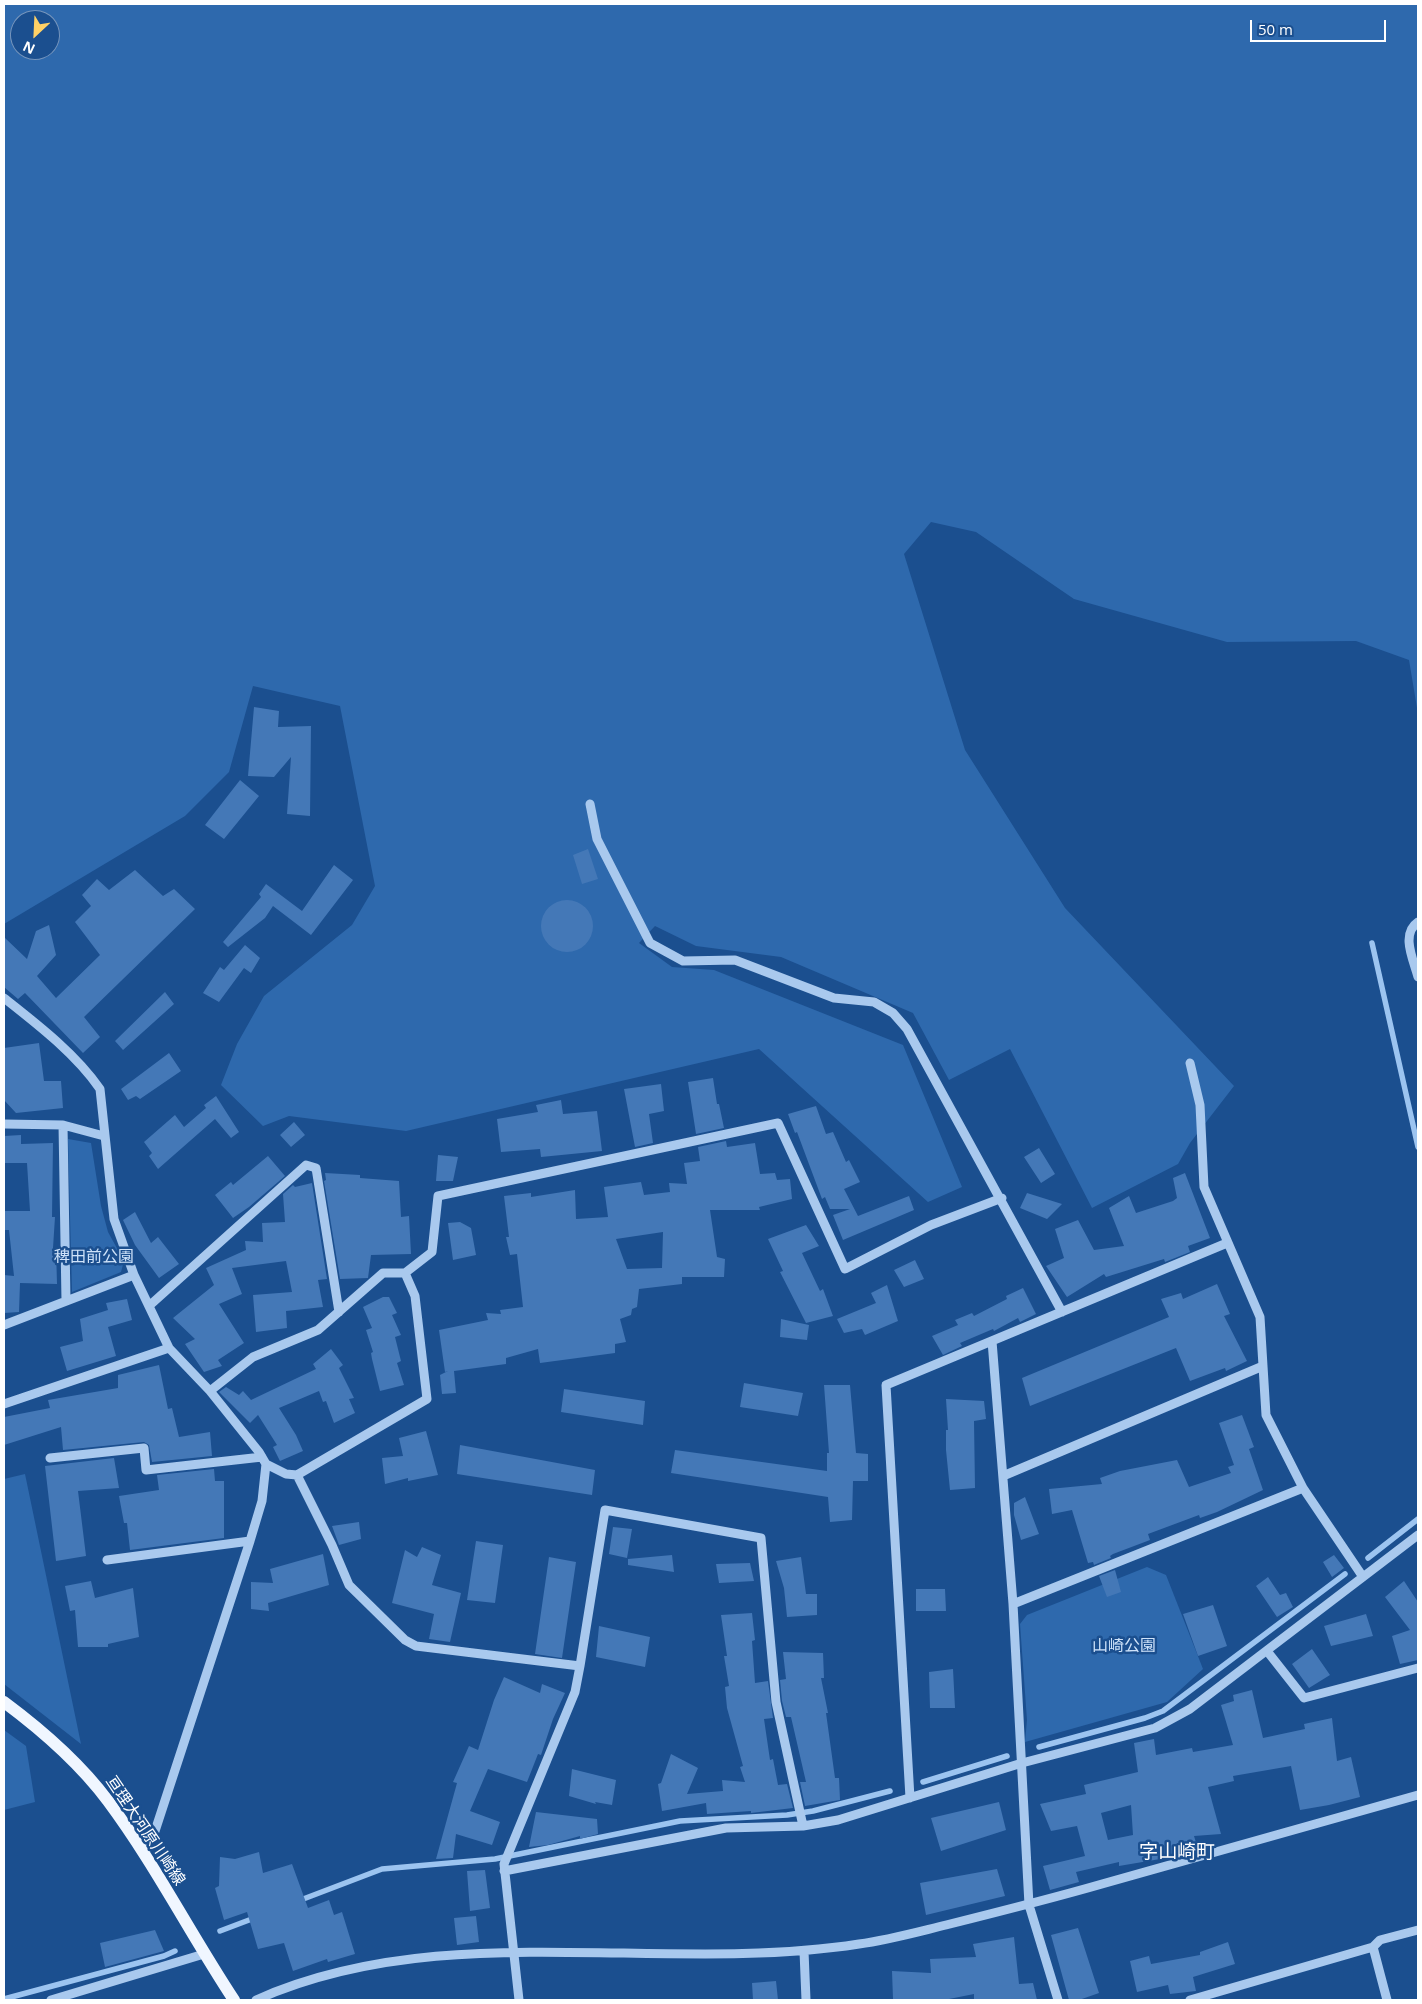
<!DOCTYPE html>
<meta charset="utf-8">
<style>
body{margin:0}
#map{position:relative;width:1422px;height:2004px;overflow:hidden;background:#1b4f8f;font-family:"Open Sans",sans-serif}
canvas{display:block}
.frame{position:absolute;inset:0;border:5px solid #fff;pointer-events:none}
.north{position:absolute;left:10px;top:10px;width:50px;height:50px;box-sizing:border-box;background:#1b4f8f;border:1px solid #7695bc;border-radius:50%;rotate:205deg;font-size:14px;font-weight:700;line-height:20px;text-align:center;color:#fff}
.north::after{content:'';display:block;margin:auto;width:18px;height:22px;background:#ffd166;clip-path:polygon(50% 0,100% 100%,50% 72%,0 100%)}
.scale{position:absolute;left:1250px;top:20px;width:136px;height:22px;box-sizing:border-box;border:2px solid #fff;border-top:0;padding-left:6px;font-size:15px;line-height:18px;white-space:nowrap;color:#fff;-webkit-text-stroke:4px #1b4f8f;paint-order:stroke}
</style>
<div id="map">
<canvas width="1422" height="2004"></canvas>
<div class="frame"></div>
<div class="north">N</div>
<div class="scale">50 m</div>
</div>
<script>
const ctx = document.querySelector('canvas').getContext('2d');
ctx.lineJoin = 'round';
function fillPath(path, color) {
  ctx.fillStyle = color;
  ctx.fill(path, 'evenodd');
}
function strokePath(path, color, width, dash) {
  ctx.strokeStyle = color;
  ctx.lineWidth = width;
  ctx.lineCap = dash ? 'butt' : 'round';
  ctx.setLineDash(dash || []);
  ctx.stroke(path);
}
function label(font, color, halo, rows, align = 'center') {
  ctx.font = font + ' "Open Sans","Noto Sans JP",sans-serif';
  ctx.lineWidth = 5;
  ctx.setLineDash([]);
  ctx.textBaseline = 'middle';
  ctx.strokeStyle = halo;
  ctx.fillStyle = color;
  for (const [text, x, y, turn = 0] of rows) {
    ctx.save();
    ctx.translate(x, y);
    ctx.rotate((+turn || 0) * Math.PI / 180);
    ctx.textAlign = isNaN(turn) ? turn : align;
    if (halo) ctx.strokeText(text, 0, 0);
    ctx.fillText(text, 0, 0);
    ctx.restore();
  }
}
fillPath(new Path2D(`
 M 4,4 L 1418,4 L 1418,714 L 1409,660 L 1356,641 L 1227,642 L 1074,599 L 976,532 L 931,522 L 904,554 L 965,750 L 1065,908 L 1234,1086 L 1190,1143 L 1178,1164 L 1092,1208 L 1010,1049 L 949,1080 L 913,1013 L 781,957 L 696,946 L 655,926 L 639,943 L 672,967 L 714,970 L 903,1045 L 962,1187 L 928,1202 L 759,1049 L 406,1131 L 289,1116 L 263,1126 L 221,1085 L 237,1044 L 264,996 L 352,925 L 375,886 L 340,706 L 253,686 L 229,772 L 185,816 L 4,924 ZM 20,20 L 50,20 L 50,50 L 20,50 Z
 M 68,1139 L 91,1143 L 101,1206 L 108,1232 L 124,1261 L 121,1272 L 72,1292 Z
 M 25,1474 L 81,1744 L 4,1684 L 4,1479 Z
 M 1147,1567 L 1166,1575 L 1203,1669 L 1167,1702 L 1025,1742 L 1027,1720 L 1020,1624 L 1027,1615 Z
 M 4,1730 L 26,1746 L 35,1802 L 4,1810 Z`), '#2e69ad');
strokePath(new Path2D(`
 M 1372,943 L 1418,1147
 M 1368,1558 L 1418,1519
 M 1039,1747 L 1145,1718 L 1163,1711 L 1345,1574
 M 923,1782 L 1007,1756
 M 298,1901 L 382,1869 L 495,1859 L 680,1821 L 787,1815 L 813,1811 L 890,1791
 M 220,1931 L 257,1917
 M 4,1999 L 164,1956 L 175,1951`), '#9cc4f0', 5.5);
fillPath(new Path2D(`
 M 254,707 L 279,711 L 278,727 L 311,726 L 310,816 L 287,814 L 291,757 L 274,777 L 248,776 Z
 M 240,780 L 259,796 L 224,839 L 205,825 Z
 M 588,849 L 598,879 L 582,884 L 573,855 Z
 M 334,865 L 353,880 L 311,935 L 273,906 L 265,918 L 228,947 L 223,942 L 261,897 L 259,894 L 266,884 L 302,911 Z
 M 135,870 L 163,896 L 174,889 L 195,909 L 84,1017 L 100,1037 L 83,1053 L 25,993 L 18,999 L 4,987 L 4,937 L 27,959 L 36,931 L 49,925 L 56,955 L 37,976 L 56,998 L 100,955 L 75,922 L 91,906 L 82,895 L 97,879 L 109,890 Z
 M541 926a26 26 0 1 1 52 0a26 26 0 1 1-52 0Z
 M 245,945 L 260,958 L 251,973 L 244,968 L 219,1002 L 203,993 L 220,967 L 224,970 Z
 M 165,992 L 174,1004 L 123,1050 L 115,1041 Z
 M 39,1043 L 44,1081 L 61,1081 L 63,1108 L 16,1113 L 4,1100 L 4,1048 Z
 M 169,1053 L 181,1071 L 140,1099 L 136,1096 L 128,1100 L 121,1089 Z
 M 713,1078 L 717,1104 L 719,1104 L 724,1128 L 696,1134 L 688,1082 Z
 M 661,1084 L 664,1111 L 649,1114 L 653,1143 L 635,1147 L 624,1089 Z
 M 216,1096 L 239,1132 L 231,1138 L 215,1119 L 158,1169 L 149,1156 L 152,1153 L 144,1142 L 175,1115 L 184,1127 L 206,1108 L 204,1105 Z
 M 561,1100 L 563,1114 L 597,1111 L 602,1151 L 541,1157 L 540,1149 L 501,1152 L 497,1119 L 538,1112 L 536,1105 Z
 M 816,1106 L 826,1134 L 833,1132 L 846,1162 L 849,1160 L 860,1182 L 844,1189 L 858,1216 L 909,1196 L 914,1210 L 843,1240 L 833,1215 L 850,1209 L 830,1209 L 825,1197 L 822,1199 L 797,1132 L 795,1133 L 788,1114 Z
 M 294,1122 L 305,1135 L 291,1147 L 280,1135 Z
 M 21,1135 L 21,1144 L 53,1143 L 52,1217 L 55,1217 L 53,1248 L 56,1248 L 57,1284 L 20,1283 L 19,1312 L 4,1313 L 4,1275 L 14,1276 L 9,1230 L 4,1230 L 4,1211 L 30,1211 L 27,1163 L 4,1163 L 4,1136 Z
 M 726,1141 L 727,1147 L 755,1143 L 760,1174 L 775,1173 L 777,1180 L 790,1179 L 792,1199 L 759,1207 L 760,1210 L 710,1210 L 717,1257 L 725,1259 L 724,1277 L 682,1277 L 682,1284 L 639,1289 L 637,1307 L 632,1309 L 631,1315 L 620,1319 L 626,1342 L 615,1344 L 615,1353 L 540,1363 L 538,1349 L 506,1358 L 506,1364 L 454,1371 L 456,1393 L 442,1394 L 440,1375 L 448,1371 L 445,1372 L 439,1330 L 488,1320 L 486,1313 L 501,1314 L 500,1310 L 523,1307 L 517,1254 L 510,1255 L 506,1237 L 509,1237 L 504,1196 L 531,1193 L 531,1197 L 575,1190 L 576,1219 L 608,1217 L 604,1187 L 641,1182 L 644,1195 L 670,1192 L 669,1183 L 687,1184 L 684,1163 L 700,1161 L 698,1147 ZM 663,1232 L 662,1268 L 627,1269 L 616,1239 Z
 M 1039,1148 L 1055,1174 L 1041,1183 L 1024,1157 Z
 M 438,1155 L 458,1157 L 453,1181 L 436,1181 Z
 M 268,1156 L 285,1176 L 249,1207 L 233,1218 L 215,1195 L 231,1182 L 233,1185 Z
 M 325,1173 L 360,1175 L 360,1178 L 399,1181 L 401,1217 L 409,1216 L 411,1254 L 371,1255 L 368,1278 L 340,1279 L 324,1181 L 326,1180 Z
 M 1185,1173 L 1210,1238 L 1188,1246 L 1190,1252 L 1165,1262 L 1164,1259 L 1106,1277 L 1104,1274 L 1067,1297 L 1046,1266 L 1064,1258 L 1055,1229 L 1078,1220 L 1094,1250 L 1124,1246 L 1109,1208 L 1129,1196 L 1136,1213 L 1173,1201 L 1177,1198 L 1173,1178 Z
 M 312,1183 L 327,1279 L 318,1280 L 323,1307 L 286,1311 L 287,1328 L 256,1332 L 253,1295 L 292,1292 L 286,1261 L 232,1268 L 242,1294 L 219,1304 L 244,1343 L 218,1360 L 222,1366 L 204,1372 L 185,1344 L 195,1339 L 173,1318 L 214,1285 L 206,1268 L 246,1250 L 245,1241 L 263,1242 L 262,1223 L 285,1222 L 283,1194 L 293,1185 L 295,1187 Z
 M 1027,1193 L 1062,1204 L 1047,1219 L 1020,1208 Z
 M 135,1212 L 151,1243 L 158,1237 L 179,1264 L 159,1278 L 135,1245 L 123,1220 Z
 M 460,1222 L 471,1228 L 476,1255 L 453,1260 L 448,1223 Z
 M 806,1225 L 819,1246 L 802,1253 L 820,1291 L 823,1289 L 833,1316 L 806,1323 L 780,1272 L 783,1271 L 768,1239 Z
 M 915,1260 L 924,1279 L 904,1287 L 894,1270 Z
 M 1217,1284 L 1230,1314 L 1224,1316 L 1247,1361 L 1226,1371 L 1225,1368 L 1190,1381 L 1176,1348 L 1030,1406 L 1022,1378 L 1169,1317 L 1161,1299 L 1181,1293 L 1183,1299 Z
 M 887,1285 L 898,1321 L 865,1335 L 862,1329 L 844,1333 L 837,1319 L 876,1303 L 871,1293 Z
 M 1023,1288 L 1036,1314 L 1020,1322 L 1018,1318 L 994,1331 L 993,1329 L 960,1343 L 962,1346 L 943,1355 L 932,1336 L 958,1325 L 955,1320 L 972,1313 L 974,1316 L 1007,1299 L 1006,1296 Z
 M 383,1297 L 389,1297 L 397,1313 L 392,1315 L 401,1335 L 395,1337 L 401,1361 L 397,1363 L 404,1385 L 380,1391 L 372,1359 L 371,1353 L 373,1352 L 366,1330 L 372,1328 L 363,1307 Z
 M 127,1299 L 132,1320 L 108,1327 L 116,1356 L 67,1371 L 60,1347 L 83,1341 L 80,1319 L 108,1310 L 106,1303 Z
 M 781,1319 L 809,1325 L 807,1340 L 780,1337 Z
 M 331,1349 L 343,1365 L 339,1368 L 354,1398 L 349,1399 L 355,1413 L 334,1423 L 326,1401 L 323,1402 L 319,1391 L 279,1408 L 296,1435 L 303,1451 L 280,1461 L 273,1447 L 277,1445 L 258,1415 L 250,1423 L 219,1392 L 226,1387 L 239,1395 L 243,1391 L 251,1400 L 316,1369 L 313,1364 Z
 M 159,1365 L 168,1409 L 172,1408 L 179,1437 L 210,1432 L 212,1456 L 152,1462 L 149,1445 L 144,1442 L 63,1450 L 61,1427 L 4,1445 L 4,1417 L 50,1408 L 48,1400 L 118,1388 L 118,1375 Z
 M 744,1383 L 803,1393 L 798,1416 L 740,1407 Z
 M 824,1385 L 850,1385 L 856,1453 L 868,1454 L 868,1481 L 853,1481 L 852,1520 L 830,1522 L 828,1497 L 671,1473 L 675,1450 L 827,1471 L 827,1453 L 829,1453 Z
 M 564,1389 L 645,1401 L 643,1425 L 561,1412 Z
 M 946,1399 L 984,1401 L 986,1419 L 974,1421 L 975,1488 L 950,1490 L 946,1450 L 946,1430 L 948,1430 Z
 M 1242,1415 L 1254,1447 L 1249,1449 L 1263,1490 L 1217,1512 L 1200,1518 L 1199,1515 L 1148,1534 L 1150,1540 L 1113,1554 L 1110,1556 L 1111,1558 L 1094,1565 L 1093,1562 L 1088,1563 L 1072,1510 L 1052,1514 L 1049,1489 L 1102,1484 L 1100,1478 L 1120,1471 L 1177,1460 L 1189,1487 L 1231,1473 L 1228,1467 L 1234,1465 L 1219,1423 Z
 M 426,1431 L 438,1475 L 408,1481 L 408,1478 L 385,1484 L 382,1458 L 403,1456 L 399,1438 Z
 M 460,1445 L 595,1470 L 592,1495 L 457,1474 Z
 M 114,1458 L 119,1488 L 78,1491 L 86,1556 L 56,1561 L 45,1466 Z
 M 214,1469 L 215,1481 L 224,1481 L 224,1538 L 130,1550 L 127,1523 L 124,1523 L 119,1496 L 159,1490 L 157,1475 Z
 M 1025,1497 L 1039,1534 L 1021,1540 L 1014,1515 L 1014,1503 Z
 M 359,1522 L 361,1539 L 339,1545 L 332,1526 Z
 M 613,1527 L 632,1529 L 627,1558 L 609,1554 Z
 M 476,1541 L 503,1545 L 495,1603 L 467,1600 Z
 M 422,1547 L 441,1555 L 432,1585 L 461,1593 L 450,1642 L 429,1639 L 434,1614 L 392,1603 L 405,1550 L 417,1557 Z
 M 323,1554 L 329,1585 L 268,1603 L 269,1611 L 251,1609 L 251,1582 L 273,1583 L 270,1569 Z
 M 672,1555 L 674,1572 L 628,1565 L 628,1559 Z
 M 1334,1555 L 1344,1568 L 1332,1577 L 1323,1562 Z
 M 549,1557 L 576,1562 L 562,1658 L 535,1654 Z
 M 801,1557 L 806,1594 L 817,1594 L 817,1615 L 787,1617 L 784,1588 L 776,1561 Z
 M 750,1563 L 754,1581 L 719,1583 L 716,1564 Z
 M 1115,1570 L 1121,1592 L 1107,1597 L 1099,1576 Z
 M 1268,1577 L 1280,1595 L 1286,1593 L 1293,1607 L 1277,1617 L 1256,1586 Z
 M 91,1581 L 95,1598 L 133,1588 L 139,1637 L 108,1644 L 108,1647 L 78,1647 L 75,1610 L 70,1611 L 65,1586 Z
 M 1404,1581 L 1418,1602 L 1418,1660 L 1400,1664 L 1392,1636 L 1410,1630 L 1385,1597 Z
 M 916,1589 L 945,1589 L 946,1611 L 916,1611 Z
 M 1213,1605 L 1227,1646 L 1198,1656 L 1183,1614 Z
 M 752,1613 L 755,1640 L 752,1641 L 755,1683 L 768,1681 L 773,1718 L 764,1719 L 770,1760 L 773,1759 L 778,1785 L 787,1784 L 793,1808 L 751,1813 L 751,1811 L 707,1814 L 706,1803 L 662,1811 L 658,1784 L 661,1783 L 671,1754 L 698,1768 L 687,1794 L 723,1791 L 722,1780 L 745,1782 L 740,1767 L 743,1766 L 727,1708 L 725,1687 L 729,1686 L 724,1656 L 727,1656 L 721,1615 Z
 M 1366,1614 L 1373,1636 L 1331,1646 L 1324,1626 Z
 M 599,1626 L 650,1637 L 645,1667 L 596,1657 Z
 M 1312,1649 L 1330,1675 L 1309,1688 L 1292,1664 Z
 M 783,1652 L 823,1653 L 824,1678 L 821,1678 L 828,1713 L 826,1713 L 835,1778 L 839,1778 L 840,1800 L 805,1806 L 800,1782 L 806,1782 L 791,1717 L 786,1717 L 782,1701 L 780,1680 L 786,1679 Z
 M 953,1669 L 955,1708 L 930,1708 L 929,1672 Z
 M 504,1677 L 540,1693 L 542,1684 L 565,1693 L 553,1719 L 541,1755 L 538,1754 L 527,1782 L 488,1769 L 470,1811 L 500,1822 L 492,1845 L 456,1834 L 453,1858 L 436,1859 L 457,1783 L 453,1782 L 469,1746 L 478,1750 L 494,1700 Z
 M 1252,1690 L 1263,1738 L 1305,1729 L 1304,1724 L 1332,1718 L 1337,1761 L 1351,1757 L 1360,1797 L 1329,1805 L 1300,1810 L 1291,1766 L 1233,1776 L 1234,1781 L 1208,1787 L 1221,1834 L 1194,1836 L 1198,1849 L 1166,1858 L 1119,1866 L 1119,1862 L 1076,1872 L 1079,1882 L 1050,1890 L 1043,1866 L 1085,1856 L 1077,1826 L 1051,1831 L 1040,1804 L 1086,1794 L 1084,1785 L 1138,1772 L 1134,1743 L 1154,1739 L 1156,1755 L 1192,1748 L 1193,1752 L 1233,1745 L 1221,1705 L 1234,1701 L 1233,1695 ZM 1131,1805 L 1133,1835 L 1108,1840 L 1101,1813 Z
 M 572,1769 L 616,1780 L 612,1805 L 595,1802 L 596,1804 L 569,1796 Z
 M 999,1802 L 1006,1830 L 941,1851 L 931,1818 Z
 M 536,1812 L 597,1819 L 598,1834 L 580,1839 L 580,1836 L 548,1845 L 529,1847 Z
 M 259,1852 L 263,1873 L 292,1864 L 308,1908 L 329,1900 L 334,1915 L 342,1912 L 355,1954 L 328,1962 L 327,1959 L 293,1971 L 284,1943 L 258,1949 L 247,1912 L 224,1920 L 215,1888 L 219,1886 L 220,1857 L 235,1859 Z
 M 997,1869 L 1005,1896 L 926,1915 L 920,1883 Z
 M 485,1870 L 490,1908 L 470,1911 L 467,1871 Z
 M 476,1916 L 479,1942 L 457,1945 L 454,1918 Z
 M 1078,1928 L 1099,1993 L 1079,2000 L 1069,2000 L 1051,1935 Z
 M 155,1930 L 164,1951 L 105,1967 L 100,1943 Z
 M 1014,1937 L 1019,1984 L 1033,1983 L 1037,2000 L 974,2000 L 974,1994 L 944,2000 L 893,1999 L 892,1971 L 931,1973 L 930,1959 L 976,1957 L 973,1944 Z
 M 1228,1942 L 1235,1964 L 1193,1977 L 1196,1991 L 1170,1994 L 1168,1985 L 1137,1992 L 1130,1961 L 1149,1956 L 1151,1964 L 1200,1955 L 1200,1952 Z
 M 776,1981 L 778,2000 L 753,2000 L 752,1983 Z`), '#4478b7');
strokePath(new Path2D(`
 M 590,804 L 597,839 L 650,943 L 683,961 L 735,960 L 834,998 L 874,1002 L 893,1013 L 907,1029 L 1062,1312
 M 1418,922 C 1400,934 1414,961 1418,977
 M 4,998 C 37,1024 76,1054 100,1089 L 114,1219 L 134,1275 L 169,1348 L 210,1391 L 259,1452 L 266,1464 L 286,1474 L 297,1475 L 332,1545 L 349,1585 L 405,1640 L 416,1646 L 580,1666 L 575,1692 L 504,1864 L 519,2000
 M 1190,1063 L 1200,1105 L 1204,1187 L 1260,1317 L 1266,1415 L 1303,1488 L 1363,1577
 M 4,1124 L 63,1125 L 104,1136
 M 63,1125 L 66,1301
 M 149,1306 L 306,1165 L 316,1168 L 339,1312
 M 4,1325 L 134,1275
 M 992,1341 L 1013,1604 L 1029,1905 L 1058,2000
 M 210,1391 L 253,1357 L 318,1330 L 383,1273 L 405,1273 L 432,1252 L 438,1196 L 778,1123 L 845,1269 L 931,1225 L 1002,1198
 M 4,1404 L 169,1348
 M 50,1458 L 144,1448 L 146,1470 L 262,1457
 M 297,1475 L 427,1399 L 415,1296 L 405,1273
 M 1003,1476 L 1263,1366
 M 107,1560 L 250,1541
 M 1013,1604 L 1303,1488
 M 1267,1651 L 1304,1698 L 1418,1668
 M 580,1666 L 605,1510 L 761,1538 L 776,1702 L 803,1826
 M 910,1798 L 886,1385 L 1227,1243
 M 144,1854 L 155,1831 L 250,1541 L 262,1501 L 266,1464
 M 504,1871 L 726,1828 L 803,1826 L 838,1820 L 1022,1763 L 1155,1728 L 1190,1709 L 1418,1535
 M 1373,1947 L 1387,2000
 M 804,1951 L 806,2000
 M 51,2000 L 204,1954
 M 256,2000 C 444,1916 661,1975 859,1944 C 888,1940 917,1932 946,1925 C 998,1912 1050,1899 1102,1884 C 1207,1854 1313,1825 1418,1795
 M 1190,2000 L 1373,1947 L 1380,1940 L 1418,1930`), '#a9c9ee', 9);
strokePath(new Path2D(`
 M 4,1702 C 43,1731 79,1762 108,1801 C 155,1864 191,1935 234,2000`), '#f0f6ff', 12);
label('16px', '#cfe3fa', '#1b4f8f', [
 ["稗田前公園",94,1257],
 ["山崎公園",1124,1646]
]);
label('16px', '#fff', '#1b4f8f', [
 ["亘理大河原川崎線",145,1831,56]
]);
label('19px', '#fff', '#1b4f8f', [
 ["字山崎町",1177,1853]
]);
</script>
